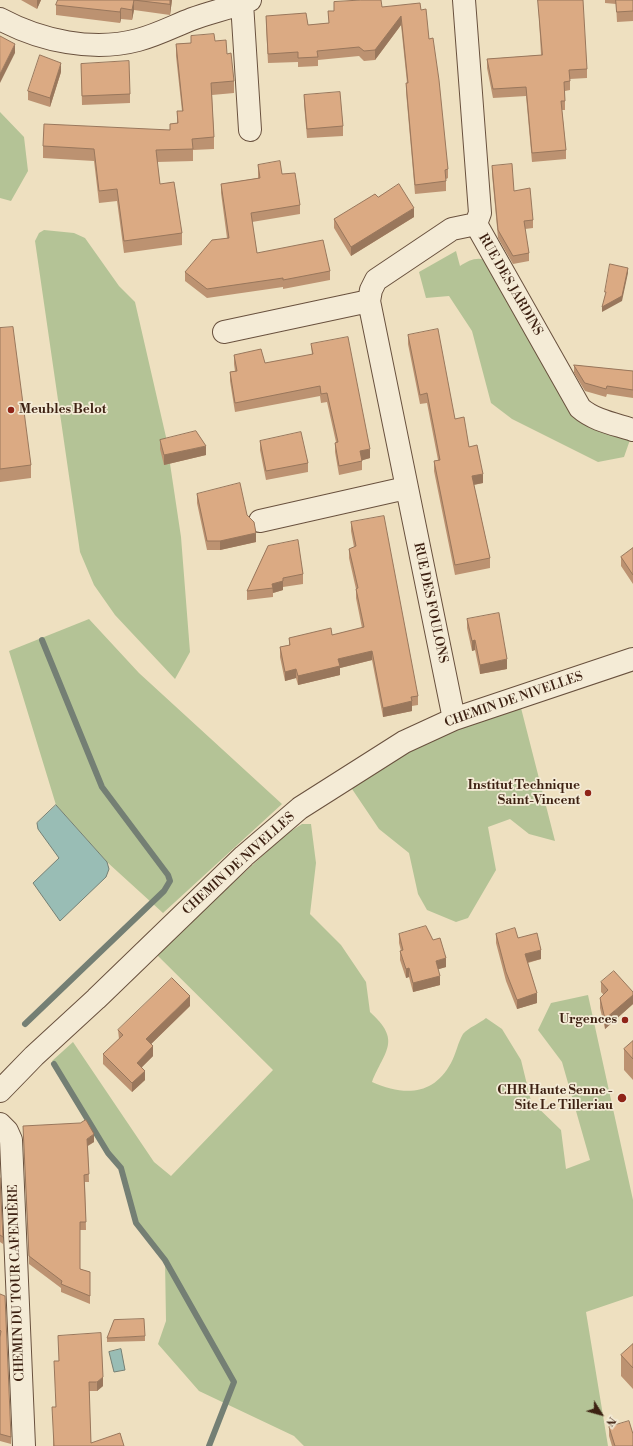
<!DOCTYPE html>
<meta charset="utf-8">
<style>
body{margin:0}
#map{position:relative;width:633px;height:1446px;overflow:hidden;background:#eee0c0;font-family:"Libre Bodoni",serif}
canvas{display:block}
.north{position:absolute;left:581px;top:1394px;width:40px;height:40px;-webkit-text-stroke:3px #f4ebd6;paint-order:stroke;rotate:127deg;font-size:11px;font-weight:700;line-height:16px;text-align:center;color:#3d2112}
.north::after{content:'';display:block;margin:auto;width:14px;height:18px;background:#3d2112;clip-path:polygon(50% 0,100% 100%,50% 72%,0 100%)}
</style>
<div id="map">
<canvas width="633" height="1446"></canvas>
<div class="north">N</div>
</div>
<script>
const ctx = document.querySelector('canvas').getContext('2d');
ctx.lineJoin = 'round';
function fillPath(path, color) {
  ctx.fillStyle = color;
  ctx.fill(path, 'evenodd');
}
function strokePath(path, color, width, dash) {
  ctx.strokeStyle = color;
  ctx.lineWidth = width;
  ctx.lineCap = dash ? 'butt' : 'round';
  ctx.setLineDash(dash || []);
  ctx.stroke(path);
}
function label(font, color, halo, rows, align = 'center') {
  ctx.font = font + ' "Libre Bodoni",serif';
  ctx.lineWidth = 3.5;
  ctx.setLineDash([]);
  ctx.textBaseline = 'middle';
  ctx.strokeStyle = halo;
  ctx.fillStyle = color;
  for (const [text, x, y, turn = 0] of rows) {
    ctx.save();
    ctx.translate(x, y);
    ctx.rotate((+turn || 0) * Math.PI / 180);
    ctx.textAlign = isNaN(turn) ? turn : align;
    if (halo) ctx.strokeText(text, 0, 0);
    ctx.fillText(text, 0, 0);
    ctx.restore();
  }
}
fillPath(new Path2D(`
 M 0,112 L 24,137 L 28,171 L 11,201 L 0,198 Z
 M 44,230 L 74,233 L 85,238 L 119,286 L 135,302 L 166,437 L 181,537 L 190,652 L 175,679 L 115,615 L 94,585 L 80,552 L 35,241 L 39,233 Z
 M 456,251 L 460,266 C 469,260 478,256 488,261 L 571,406 L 631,437 L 624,457 L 598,462 L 512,419 L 491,403 L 472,331 L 449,296 L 426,298 L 419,272 Z
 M 89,619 L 139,673 L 282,804 L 163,913 L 107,862 L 56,805 L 9,651 Z
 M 521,708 L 555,841 L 529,834 L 510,819 L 488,827 L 496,870 L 468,918 L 456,922 L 427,910 L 418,894 L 409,853 L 379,829 L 350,786 L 415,748 L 461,727 Z
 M 302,824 L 311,824 L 316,863 L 310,914 L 341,945 L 366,982 L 370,1012 C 402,1041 385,1050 372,1082 C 404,1096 433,1096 451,1063 C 456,1054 458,1042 463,1034 C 468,1028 480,1023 486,1018 L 502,1029 L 521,1060 L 531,1101 L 561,1130 L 566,1169 L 590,1160 L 562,1062 L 538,1030 L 551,1003 L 588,995 L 633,1200 L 633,1296 L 586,1312 L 608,1446 L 304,1446 L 294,1436 L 199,1391 L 158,1344 L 166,1321 L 165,1260 L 139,1226 L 121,1168 L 108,1153 L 52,1061 L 73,1042 L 154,1162 L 171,1176 L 273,1070 L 156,954 L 285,835 Z`), '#b4c396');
const water = new Path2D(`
 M 56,805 L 107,862 L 109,869 L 106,877 L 60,921 L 33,883 L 59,858 L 38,829 L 37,823 Z
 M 121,1349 L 125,1370 L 114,1372 L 109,1352 Z`);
fillPath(water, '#99bdb5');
strokePath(water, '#747f74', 1);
strokePath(new Path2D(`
 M 25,1024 L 164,891 L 170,881 L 168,875 L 102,787 L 42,640
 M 54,1064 L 108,1153 L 121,1168 L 136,1223 L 165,1260 L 234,1382 L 209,1446`), '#747f74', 6);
const minor = new Path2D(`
 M 464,0 L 480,213 L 476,224 L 580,408 C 595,421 615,424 633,430
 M 242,3 L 250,130
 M 0,19 C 41,41 93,52 138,40 C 157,35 174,26 192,19 C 211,12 231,8 250,0
 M 224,332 L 369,301
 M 260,521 L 406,488
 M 454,719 L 369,301 L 371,290 L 376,280 L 452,229 L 476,224
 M 0,1091 L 34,1056 L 96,999 L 244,856 L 300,808 L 404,742 L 454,719 L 633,659
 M 0,1124 L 7,1131 L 11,1140 L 24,1446`);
strokePath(minor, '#69513e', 24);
strokePath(minor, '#f4ebd6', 22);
fillPath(new Path2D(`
 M 21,0 L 41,0 L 37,9 Z
 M 58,0 L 172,0 L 170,15 L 134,10 L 132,20 L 121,19 L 120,23 L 56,15 L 56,5 Z
 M 538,0 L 587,69 L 587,78 L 570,79 L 570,90 L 565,91 L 565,110 L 562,110 L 566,150 L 566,159 L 532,162 L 526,96 L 493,98 L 487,68 L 487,59 L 541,55 Z
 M 605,0 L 633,0 L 633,21 L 617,22 L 616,4 L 605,3 Z
 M 334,2 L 382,7 L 421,10 L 429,39 L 448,169 L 448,178 L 446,179 L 446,191 L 415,194 L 406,92 L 406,83 L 407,83 L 401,25 L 375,60 L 364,61 L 359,56 L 318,60 L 318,66 L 298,67 L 298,62 L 268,63 L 266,25 L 266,16 L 308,25 L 329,23 L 328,11 L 334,11 Z
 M 215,41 L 227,54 L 234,81 L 234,93 L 212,95 L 214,137 L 214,149 L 193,150 L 193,161 L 157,162 L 160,184 L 182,233 L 182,245 L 124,253 L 117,201 L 99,203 L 94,161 L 43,158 L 43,146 L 170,130 L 170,124 L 177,123 L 177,111 L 182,111 L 176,56 L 176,44 Z
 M 81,64 L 130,94 L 130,103 L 82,105 Z
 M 61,72 L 50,107 L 28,100 L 28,91 Z
 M 304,95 L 343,126 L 343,136 L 307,138 L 304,104 Z
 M 258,165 L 282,174 L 300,205 L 300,214 L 252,222 L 257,253 L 330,271 L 330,280 L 283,289 L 283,287 L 207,298 L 185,281 L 185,272 L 227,238 L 221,193 L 221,184 L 258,178 Z
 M 492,166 L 514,191 L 533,220 L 533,228 L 525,229 L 529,253 L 529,261 L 513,264 L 498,238 L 492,174 Z
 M 378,197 L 414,217 L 351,256 L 334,228 L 334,219 Z
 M 0,328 L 31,465 L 31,478 L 0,482 Z
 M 408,335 L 455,419 L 469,447 L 483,483 L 474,485 L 490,558 L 490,568 L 455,575 L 434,471 L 434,461 L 438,460 L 427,403 L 420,404 L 408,344 Z
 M 311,344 L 370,458 L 362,460 L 362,470 L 339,475 L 335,452 L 335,443 L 336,442 L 327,402 L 321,403 L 320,396 L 235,412 L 230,381 L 230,372 L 235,371 L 234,364 L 234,355 L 265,363 L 312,355 Z
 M 574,365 L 633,371 L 633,398 L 607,394 L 606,397 L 585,391 L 574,373 Z
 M 160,440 L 206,455 L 164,465 L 160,449 Z
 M 260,441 L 308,463 L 308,472 L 266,480 L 260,450 Z
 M 197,494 L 247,515 L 256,542 L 220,550 L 207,550 L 197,503 Z
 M 351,522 L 418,696 L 418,705 L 412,706 L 412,711 L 383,717 L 372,660 L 340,668 L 340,675 L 298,685 L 296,678 L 285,681 L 280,657 L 280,647 L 289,645 L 289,638 L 332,635 L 362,628 L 356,598 L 356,589 L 349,558 L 349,549 L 354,547 L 351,531 Z
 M 268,546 L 303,574 L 303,584 L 283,587 L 283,590 L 273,593 L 273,597 L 247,600 L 247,591 Z
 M 633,548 L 633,584 L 621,566 L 621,557 Z
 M 467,619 L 507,669 L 480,674 L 475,650 L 472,651 L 467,628 Z
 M 399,934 L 446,967 L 438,969 L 440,985 L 413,992 L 409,977 L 406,978 L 400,960 L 400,951 L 401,951 L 399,943 Z
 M 496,934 L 518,938 L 541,959 L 528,963 L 537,1003 L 517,1009 L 506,981 L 496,943 Z
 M 601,982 L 633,992 L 633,1004 L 605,1029 L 600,1008 L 600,998 L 604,995 L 601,992 Z
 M 190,1006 L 151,1044 L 153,1056 L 142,1067 L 145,1080 L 132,1092 L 103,1064 L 103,1054 L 119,1039 L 118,1030 Z
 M 633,1041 L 633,1080 L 624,1070 L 624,1049 Z
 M 23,1126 L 94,1142 L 88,1146 L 89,1182 L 85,1182 L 86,1230 L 80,1230 L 80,1269 L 90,1272 L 90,1304 L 61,1292 L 61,1288 L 29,1264 Z
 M 0,1178 L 3,1237 L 3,1244 L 0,1242 Z
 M 0,1294 L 11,1437 L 11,1444 L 0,1441 Z
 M 145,1336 L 145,1341 L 107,1342 L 107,1338 Z
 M 633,1344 L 633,1389 L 621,1376 L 621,1355 Z
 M 59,1361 L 103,1386 L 97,1391 L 89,1391 L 91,1443 L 124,1446 L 53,1446 Z
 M 609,1427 L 633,1446 L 612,1446 L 609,1436 Z`), '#bc9271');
fillPath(new Path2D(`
 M 37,0 L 41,0 L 37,9 Z
 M 134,0 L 134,10 L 132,20 L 132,10 Z
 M 170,0 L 172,0 L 170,15 Z
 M 121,8 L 121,19 L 120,23 L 120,12 Z
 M 401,16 L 401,25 L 375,60 L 375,50 Z
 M 15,44 L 15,53 L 0,83 L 0,74 Z
 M 61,63 L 61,72 L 50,107 L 50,98 Z
 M 414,208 L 414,217 L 351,256 L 351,247 Z
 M 628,268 L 628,273 L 622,301 L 602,312 L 602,307 Z
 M 206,446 L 206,455 L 164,465 L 164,455 Z
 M 370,449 L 370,458 L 360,461 L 360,451 Z
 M 483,474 L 483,483 L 472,485 L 472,476 Z
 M 256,533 L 256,542 L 220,550 L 220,541 Z
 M 283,581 L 283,590 L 273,593 L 272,584 Z
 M 475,640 L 475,650 L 472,651 L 472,641 Z
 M 372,651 L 372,660 L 340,668 L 340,675 L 298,685 L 298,676 L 338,659 Z
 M 507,659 L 507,669 L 480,674 L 480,665 Z
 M 296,669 L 296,678 L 285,681 L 285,672 Z
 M 412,701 L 412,711 L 383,717 L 383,708 Z
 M 541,950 L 541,959 L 525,963 L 525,954 Z
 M 446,958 L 446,967 L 436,970 L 436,961 Z
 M 409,968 L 409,977 L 406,978 L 406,969 Z
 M 440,976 L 440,985 L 413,992 L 413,983 Z
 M 537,993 L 537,1003 L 517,1009 L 517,1000 Z
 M 633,995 L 633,1004 L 605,1029 L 605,1019 Z
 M 190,996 L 190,1006 L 146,1049 L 146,1039 Z
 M 153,1046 L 153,1056 L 137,1072 L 137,1063 Z
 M 145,1071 L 145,1080 L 132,1092 L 132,1083 Z
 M 94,1134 L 94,1142 L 87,1146 L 87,1139 Z
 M 103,1377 L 103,1386 L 97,1391 L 97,1382 Z`), '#99775c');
const building = new Path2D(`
 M 58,0 L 134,0 L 132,10 L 121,8 L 120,12 L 56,5 Z
 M 134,0 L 170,0 L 170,4 Z
 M 361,0 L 381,0 L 382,7 L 420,3 L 421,10 L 426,9 L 429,39 L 433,38 L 439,80 L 448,169 L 445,170 L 446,181 L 415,185 L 406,83 L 408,83 L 401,16 L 375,50 L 364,51 L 359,47 L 317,51 L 318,57 L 298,58 L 298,52 L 268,54 L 266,16 L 306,13 L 308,25 L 329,23 L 328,11 L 334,11 L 334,2 Z
 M 538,0 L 583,0 L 587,69 L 569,70 L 570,81 L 564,82 L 565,101 L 561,101 L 566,150 L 532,153 L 526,87 L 493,89 L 487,59 L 542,55 Z
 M 616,0 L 633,0 L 633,11 L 617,12 Z
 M 214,34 L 215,41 L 226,40 L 227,54 L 231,53 L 234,81 L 211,83 L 214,137 L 192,139 L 193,149 L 156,150 L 160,184 L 174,182 L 182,233 L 124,241 L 117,189 L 99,191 L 94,149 L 43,146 L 44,124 L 170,130 L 170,124 L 178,123 L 177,111 L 183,111 L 176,44 L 191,43 L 191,36 Z
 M 0,36 L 15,44 L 0,74 Z
 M 40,55 L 61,63 L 50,98 L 28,91 Z
 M 129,61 L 130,94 L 82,96 L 81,64 Z
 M 340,92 L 343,126 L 307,129 L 304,95 Z
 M 280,161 L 282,174 L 295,173 L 300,205 L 251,213 L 257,253 L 323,240 L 330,271 L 283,280 L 283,278 L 207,289 L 185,272 L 212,240 L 229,238 L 221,184 L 260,178 L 258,165 Z
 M 512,164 L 514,191 L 530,188 L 533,220 L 524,221 L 529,253 L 513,256 L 498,230 L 492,166 Z
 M 399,184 L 414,208 L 351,247 L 334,219 L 375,194 L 378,197 Z
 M 610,264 L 628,268 L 622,296 L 602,307 L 606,292 L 605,292 Z
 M 13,327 L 31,465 L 0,469 L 0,328 Z
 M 438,329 L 455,419 L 464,417 L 469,447 L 477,445 L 483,474 L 472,476 L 490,558 L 455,565 L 434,461 L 440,460 L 427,393 L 420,395 L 408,335 Z
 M 348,337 L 370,449 L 360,451 L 362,461 L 339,466 L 335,443 L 338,442 L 327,393 L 321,394 L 320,386 L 235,403 L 230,372 L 237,371 L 234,355 L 261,349 L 265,363 L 313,354 L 311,344 Z
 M 574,365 L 633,371 L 633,390 L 607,386 L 606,389 L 585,383 Z
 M 196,431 L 206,446 L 164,455 L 160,440 Z
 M 301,432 L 308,463 L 266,471 L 260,441 Z
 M 240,483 L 247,515 L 254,522 L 256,533 L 220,541 L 207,541 L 197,494 Z
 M 384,516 L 418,696 L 411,697 L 412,701 L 383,708 L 372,651 L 338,659 L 340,666 L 298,676 L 296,669 L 285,672 L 280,647 L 290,645 L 289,638 L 331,628 L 332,635 L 364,627 L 356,589 L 358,588 L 349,549 L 356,546 L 351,522 Z
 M 298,540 L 303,574 L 283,578 L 283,581 L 272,584 L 273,588 L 247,591 L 268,546 Z
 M 633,548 L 633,575 L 621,557 Z
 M 499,613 L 507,659 L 480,665 L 475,640 L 472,641 L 467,619 Z
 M 426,926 L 433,940 L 440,938 L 446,958 L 436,961 L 440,976 L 413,983 L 409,968 L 406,969 L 400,951 L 403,950 L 399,934 Z
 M 515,928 L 518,938 L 537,933 L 541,950 L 525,954 L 537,993 L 517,1000 L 506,972 L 496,934 Z
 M 614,971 L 633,992 L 633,995 L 605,1019 L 600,998 L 608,990 L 601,982 Z
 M 172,978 L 190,996 L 146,1039 L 153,1046 L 137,1063 L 145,1071 L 132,1083 L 103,1054 L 123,1035 L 118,1030 Z
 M 633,1041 L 633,1059 L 624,1049 Z
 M 86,1120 L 94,1134 L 87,1139 L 89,1174 L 84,1175 L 86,1222 L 80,1222 L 80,1269 L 90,1272 L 90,1296 L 61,1284 L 62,1281 L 29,1256 L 23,1126 L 80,1123 Z
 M 0,1178 L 3,1237 L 0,1235 Z
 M 0,1294 L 5,1296 L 11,1437 L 0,1434 L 0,1337 L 1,1331 L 0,1330 Z
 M 144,1319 L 145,1336 L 107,1338 L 114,1320 Z
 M 101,1333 L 103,1377 L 97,1382 L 89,1382 L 91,1443 L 120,1433 L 124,1446 L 54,1446 L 52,1407 L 56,1407 L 54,1361 L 59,1361 L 58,1336 Z
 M 633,1344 L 633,1368 L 621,1355 Z
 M 629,1421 L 633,1434 L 633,1446 L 615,1446 L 609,1427 Z`);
fillPath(building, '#dbaa83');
strokePath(building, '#99775c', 1);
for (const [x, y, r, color] of [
 [11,410,4,"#8f2418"],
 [588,793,4,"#8f2418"],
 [625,1020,4,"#8f2418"],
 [622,1098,5,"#8f2418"]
]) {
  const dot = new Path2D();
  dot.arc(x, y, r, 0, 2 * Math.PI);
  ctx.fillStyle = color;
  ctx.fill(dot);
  strokePath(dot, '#f4ebd6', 1.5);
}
label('13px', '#3d2112', '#f4ebd6', [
 ["RUE DES JARDINS",510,285,60],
 ["RUE DES FOULONS",430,603,78],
 ["CHEMIN DE NIVELLES",514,700,-19],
 ["CHEMIN DE NIVELLES",239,864,-42],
 ["CHEMIN DU TOUR CAFENIÈRE",17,1283,-92]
]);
label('bold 13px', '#3d2112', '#f4ebd6', [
 ["Meubles Belot",19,410,"left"],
 ["Institut Technique",580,786],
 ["Saint-Vincent",580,801],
 ["Urgences",617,1020],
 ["CHR Haute Senne -",613,1091],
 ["Site Le Tilleriau",613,1106]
], 'right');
</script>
